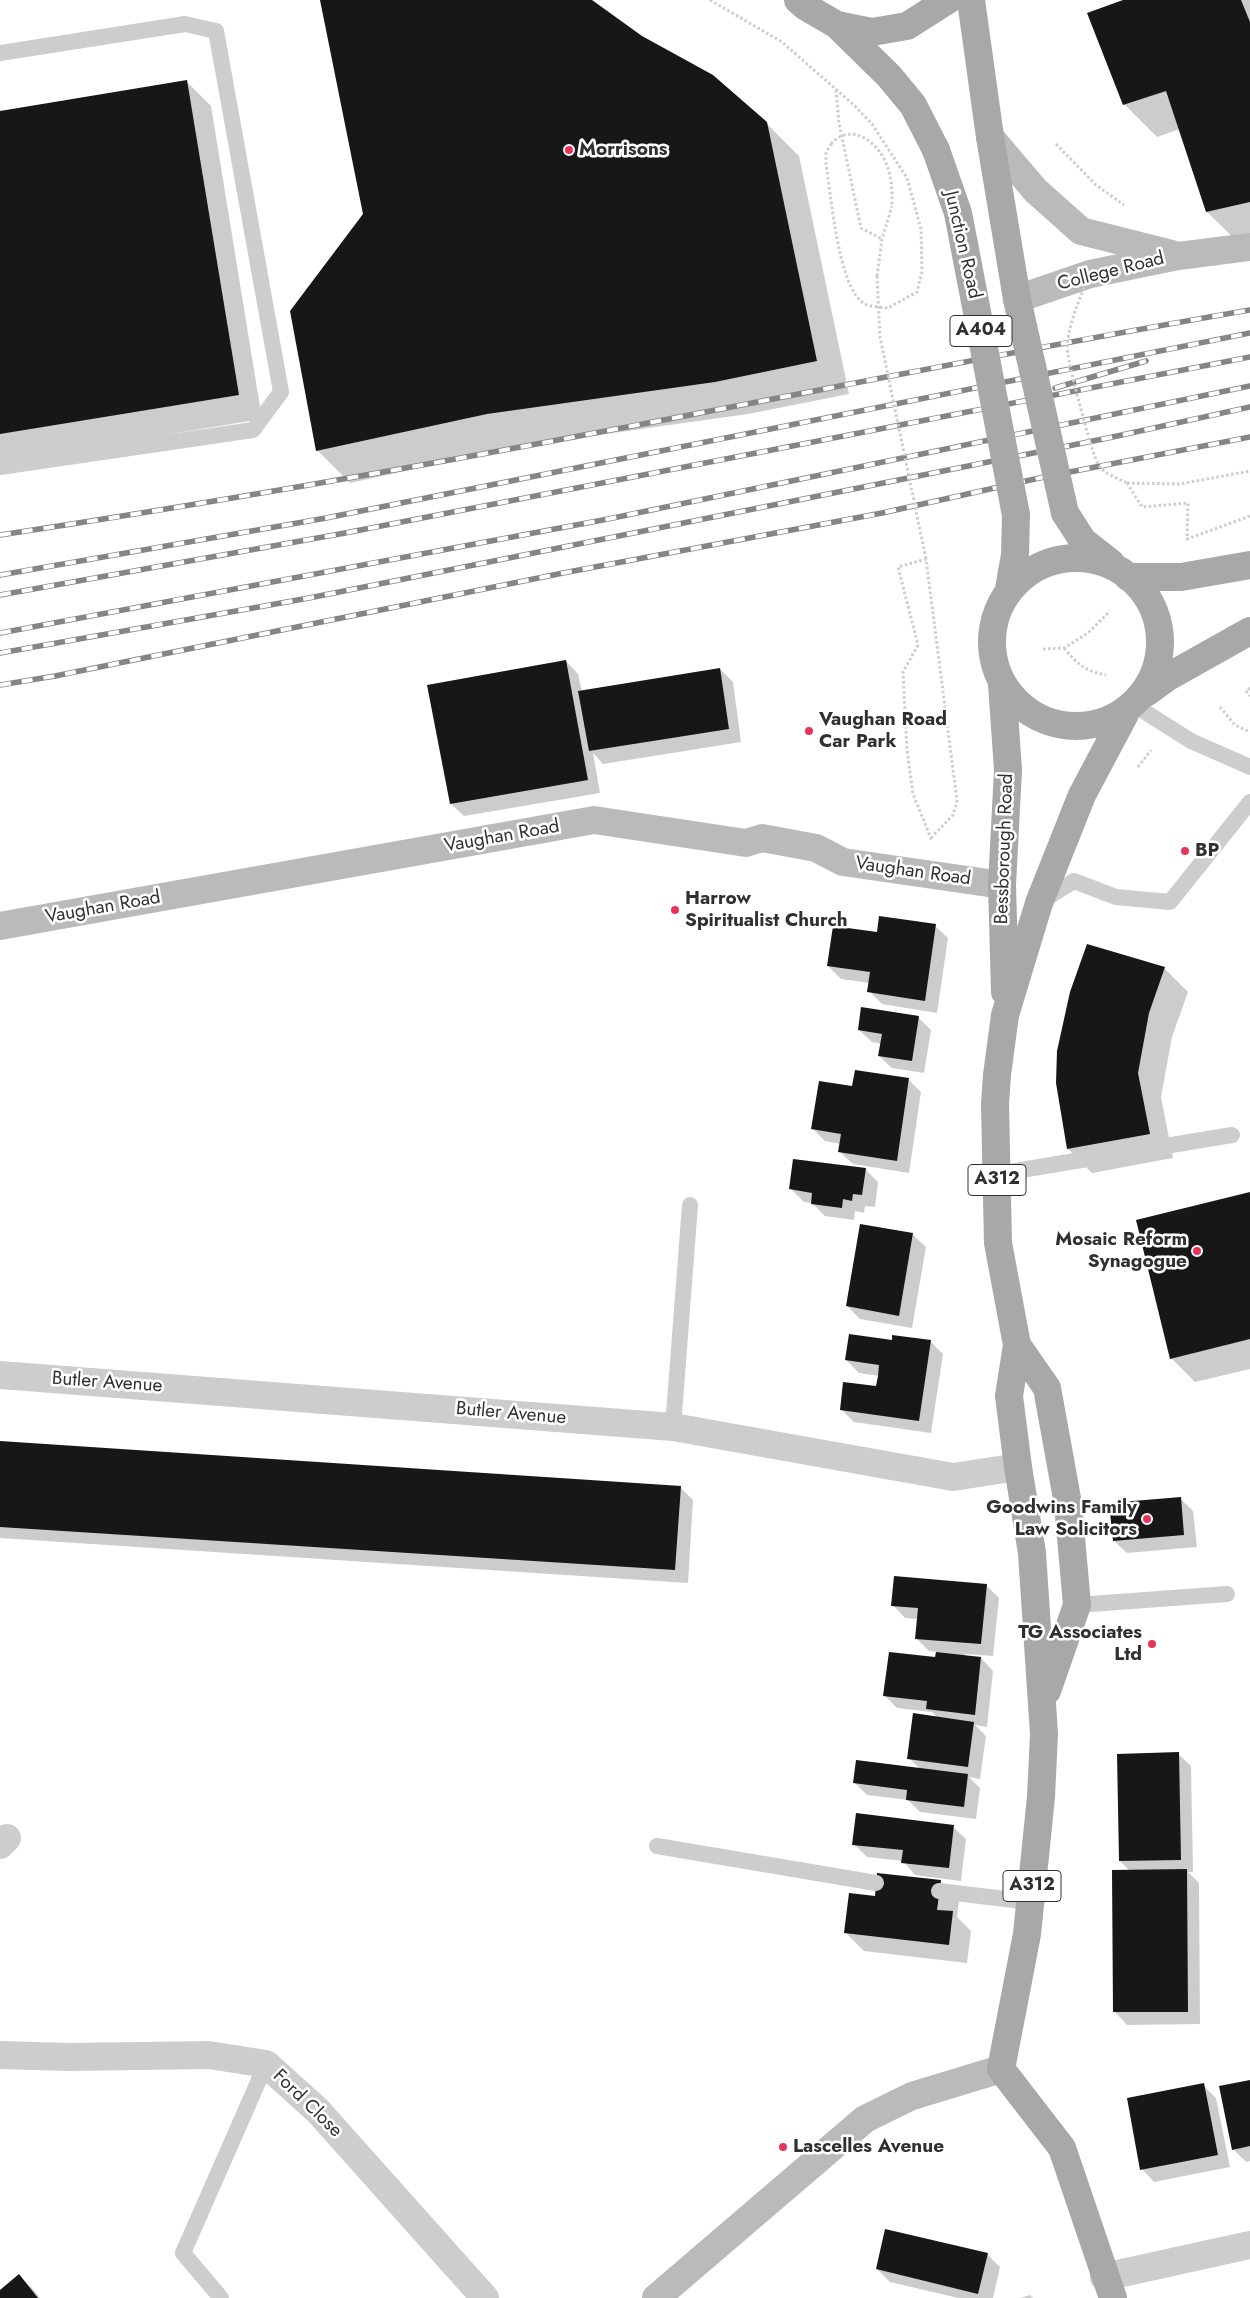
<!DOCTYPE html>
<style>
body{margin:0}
canvas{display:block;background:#fff}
</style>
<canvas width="1250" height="2298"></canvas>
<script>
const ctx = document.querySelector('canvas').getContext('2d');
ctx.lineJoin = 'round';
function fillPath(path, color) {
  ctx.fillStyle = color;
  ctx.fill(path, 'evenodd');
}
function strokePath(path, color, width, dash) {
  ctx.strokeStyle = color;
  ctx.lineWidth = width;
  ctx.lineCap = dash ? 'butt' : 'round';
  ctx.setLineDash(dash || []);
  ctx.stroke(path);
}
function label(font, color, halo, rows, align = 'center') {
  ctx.font = font + ' Jost,sans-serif';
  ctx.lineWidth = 5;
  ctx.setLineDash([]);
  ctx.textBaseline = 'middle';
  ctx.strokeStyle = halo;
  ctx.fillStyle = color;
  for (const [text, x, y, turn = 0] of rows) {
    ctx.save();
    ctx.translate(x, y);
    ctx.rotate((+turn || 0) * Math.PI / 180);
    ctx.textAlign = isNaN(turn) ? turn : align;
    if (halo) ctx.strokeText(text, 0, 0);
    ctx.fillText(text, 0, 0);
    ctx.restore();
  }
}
fillPath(new Path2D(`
 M 321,0 L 589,0 L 766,123 L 799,156 L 849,394 L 748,414 L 520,446 L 350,483 L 318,451 L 291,311 L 364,214 Z
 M 1127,0 L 1250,0 L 1250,242 L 1240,244 L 1207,212 L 1180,129 L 1157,137 L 1124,104 Z
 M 187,82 L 211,106 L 262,419 L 0,462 L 0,112 Z
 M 566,661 L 578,674 L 582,692 L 720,669 L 733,682 L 741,742 L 603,764 L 593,753 L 600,793 L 464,816 L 451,804 Z
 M 935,926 L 948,938 L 937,1013 L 882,1004 L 869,991 L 870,983 L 841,979 L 828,966 L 878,934 Z
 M 1164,968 L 1188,992 L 1172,1037 L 1161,1097 L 1173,1158 L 1092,1173 L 1068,1149 Z
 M 918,1017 L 931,1030 L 924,1073 L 892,1068 L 879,1056 L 881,1044 L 872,1042 L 859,1030 Z
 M 908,1079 L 921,1092 L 909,1173 L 853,1164 L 840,1152 L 841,1144 L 825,1141 L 813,1129 Z
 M 865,1169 L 878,1182 L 875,1207 L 865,1206 L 864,1213 L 855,1211 L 854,1220 L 825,1216 L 812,1203 L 804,1202 L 791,1189 Z
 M 1250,1194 L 1250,1369 L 1195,1382 L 1171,1358 Z
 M 861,1226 L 913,1235 L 926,1247 L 912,1328 L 860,1319 L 847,1306 Z
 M 930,1341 L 943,1354 L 931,1433 L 854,1422 L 841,1409 L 877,1388 L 879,1376 L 859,1373 L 846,1360 Z
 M 0,1442 L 680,1487 L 693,1500 L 688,1583 L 0,1538 Z
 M 1180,1498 L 1193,1511 L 1197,1547 L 1127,1553 L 1114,1541 Z
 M 986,1585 L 999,1598 L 993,1656 L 965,1654 L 964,1656 L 981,1658 L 993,1671 L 987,1727 L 975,1725 L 986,1736 L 980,1779 L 969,1777 L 980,1788 L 976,1819 L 920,1812 L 908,1800 L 867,1795 L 854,1782 L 920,1769 L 909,1758 L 938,1718 L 932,1712 L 897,1708 L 885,1696 L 936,1659 L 937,1652 L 929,1651 L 916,1638 L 918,1619 L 905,1618 L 893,1605 Z
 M 1178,1754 L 1191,1766 L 1193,1872 L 1188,1872 L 1199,1883 L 1200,2024 L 1127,2025 L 1115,2012 L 1130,1871 L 1120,1861 Z
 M 953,1827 L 966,1839 L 961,1881 L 915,1875 L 903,1861 L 867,1857 L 854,1844 Z
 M 940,1881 L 959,1900 L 957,1917 L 971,1931 L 967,1963 L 864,1951 L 845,1932 L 876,1897 Z
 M 1250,2081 L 1250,2161 L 1246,2162 L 1233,2149 Z
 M 1203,2085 L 1216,2098 L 1230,2167 L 1154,2182 L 1142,2169 Z
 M 987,2254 L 1000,2267 L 993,2298 L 958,2298 L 890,2282 L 877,2269 Z
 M 19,2276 L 32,2288 L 40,2298 L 0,2298 L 0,2291 Z
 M 1030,2295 L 1033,2298 L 1020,2298 Z`), '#0003');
fillPath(new Path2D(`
 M 320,0 L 592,0 L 642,36 L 713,75 L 767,122 L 817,361 L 715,382 L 487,414 L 316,451 L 290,311 L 363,214 Z
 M 1123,0 L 1241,0 L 1250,22 L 1250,202 L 1206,212 L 1166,91 L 1123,105 L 1087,13 Z
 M 187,80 L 239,395 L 0,434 L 0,111 Z
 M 566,660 L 588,780 L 450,804 L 427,685 Z
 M 720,668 L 729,729 L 589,751 L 578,691 Z
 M 879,916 L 936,924 L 925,1001 L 867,992 L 870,972 L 827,966 L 833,926 L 877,932 Z
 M 1087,944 L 1165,967 L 1149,1013 L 1138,1073 L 1150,1134 L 1067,1149 L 1056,1083 L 1057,1051 L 1070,992 Z
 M 861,1007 L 919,1016 L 912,1061 L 878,1056 L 882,1034 L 858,1030 Z
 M 855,1070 L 909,1078 L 897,1161 L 838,1152 L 841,1134 L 811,1129 L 819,1081 L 852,1086 Z
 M 793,1159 L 866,1168 L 862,1195 L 853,1194 L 852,1201 L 843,1199 L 842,1208 L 811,1204 L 812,1193 L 789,1189 Z
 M 1250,1192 L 1250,1339 L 1170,1359 L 1136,1220 Z
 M 860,1224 L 913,1233 L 899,1316 L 846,1306 Z
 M 849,1334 L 892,1340 L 892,1335 L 931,1340 L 919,1421 L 840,1410 L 843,1382 L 876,1386 L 878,1376 L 879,1365 L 845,1360 Z
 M 0,1441 L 681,1486 L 675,1570 L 0,1527 Z
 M 1181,1497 L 1184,1535 L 1113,1541 L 1109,1503 Z
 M 894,1576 L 987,1584 L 981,1644 L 915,1639 L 918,1608 L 891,1606 Z
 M 889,1652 L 935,1657 L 936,1652 L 981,1657 L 975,1715 L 926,1709 L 927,1701 L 883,1696 Z
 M 913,1713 L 974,1722 L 968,1767 L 907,1759 Z
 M 1179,1752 L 1181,1860 L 1119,1861 L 1117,1754 Z
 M 856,1760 L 968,1774 L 964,1807 L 906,1800 L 907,1790 L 853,1783 Z
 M 856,1813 L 954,1825 L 949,1868 L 901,1863 L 903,1850 L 852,1845 Z
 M 1187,1869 L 1188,2012 L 1113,2012 L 1112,1870 Z
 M 877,1873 L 941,1880 L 937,1910 L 953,1911 L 949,1945 L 844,1933 L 849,1893 L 875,1896 Z
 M 1250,2080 L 1250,2146 L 1232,2150 L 1219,2086 Z
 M 1204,2083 L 1218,2155 L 1140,2170 L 1127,2098 Z
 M 885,2229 L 988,2253 L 978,2294 L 876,2269 Z
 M 19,2274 L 38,2298 L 0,2298 L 0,2290 Z`), '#171717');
strokePath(new Path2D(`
 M 710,0 L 782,42 L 855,106 L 872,124 L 907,178 L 921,229 L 922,271 L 917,292 L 888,308 C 881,307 871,307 865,304 C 838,290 831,193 826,164 L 826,153 L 831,144
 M 836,90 L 839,123 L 861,228 L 882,239
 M 1056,144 L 1096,185 L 1124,205
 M 877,276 L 882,239 L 892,206
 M 1127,483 L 1142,507 L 1188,503 L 1187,539 L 1250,516
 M 1127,483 L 1180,484 L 1250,471
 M 1064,648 C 1076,663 1086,672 1106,675
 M 1043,649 L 1064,648 L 1088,633 L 1110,611
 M 1250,688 L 1246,691 L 1250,696
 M 1220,707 L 1235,725 L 1250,732
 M 1138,767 L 1151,750
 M 931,838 L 953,815 L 957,801 L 926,559 L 898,567 L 918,645 L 903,672 L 907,750 L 913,794 L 932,841`), '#cdcdcd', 3, [2.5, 2.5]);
strokePath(new Path2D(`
 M 0,53 L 185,24 L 216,31 L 281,392 L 253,430 L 0,467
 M 1134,705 L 1191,741 L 1250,767
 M 1040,902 L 1074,881 L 1116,897 L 1170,902 L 1250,802
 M 997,1174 L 1232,1135
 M 673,1427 L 690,1205
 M 1077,1605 L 1227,1594
 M 657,1846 L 876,1883
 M 939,1891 L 1030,1902
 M 221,2298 L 183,2253 L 266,2064`), '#cdcdcd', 16);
strokePath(new Path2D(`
 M 0,1375 L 673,1427 L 953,1477 L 1018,1467
 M 0,1845 L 7,1838
 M 0,2055 L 68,2057 L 209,2055 L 266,2064 L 318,2111 L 485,2298
 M 1104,2277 L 1250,2245`), '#cdcdcd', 28);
strokePath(new Path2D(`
 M 990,137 L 1036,191 L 1081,231 L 1172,254
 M 1017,299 L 1090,274 L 1178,256 L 1250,247
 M 0,926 L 594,820 L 746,843 L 762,838 L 816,848 L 843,862 L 1002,885
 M 656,2298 L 865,2119 L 912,2096 L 1001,2069`), '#bababa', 28);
strokePath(new Path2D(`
 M 798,0 L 806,7 L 837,25 L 872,32 L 907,26 L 948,0
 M 971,0 L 990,137 L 1017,299
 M 837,25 L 889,76 L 913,105 L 936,150
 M 1065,513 L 1083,541 L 1111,563
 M992 642a84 84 0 1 1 168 0a84 84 0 1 1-168 0Z
 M 1128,577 L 1181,577 L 1250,565
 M 1009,589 L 1015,555 L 1016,515
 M 1002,684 L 1008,770 L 1002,885 L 1005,992
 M 1146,693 L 1168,677 L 1250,631
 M 1017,1345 L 1047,1388 L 1068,1504 L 1077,1605 L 1047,1691
 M 1113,2298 L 1062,2148 L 1001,2069 L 1027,1934 L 1041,1797 L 1044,1734 L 1032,1553 L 1018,1467 L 1009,1396 L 1017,1345 L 998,1243 L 995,1104 L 997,1075 L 1005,1015 L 1039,903 L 1082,795 L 1125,714`), '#a8a8a8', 28);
const rail = new Path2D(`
 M 1055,388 L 1146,361
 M 0,535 C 206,504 412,468 616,429 C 828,389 1038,346 1250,310
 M 0,575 L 326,518 L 1250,333
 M 0,595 L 345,533 L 1250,357
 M 0,633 L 608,519 L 1250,386
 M 0,653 L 309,598 L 1108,438 L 1250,407
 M 0,685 L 55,676 L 563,573 L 882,513 L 1044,477 L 1250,437`);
strokePath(rail, '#858585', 5.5);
strokePath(rail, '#fff', 4, [11]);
strokePath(new Path2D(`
 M 831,144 C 850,122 877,141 886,163 C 892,177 892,191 892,206
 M 1090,274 C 1080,299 1070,318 1067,346 C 1066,356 1092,455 1098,464 C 1104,474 1117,478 1127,483
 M 877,276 L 880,337 L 926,559`), '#cdcdcd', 3, [2.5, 2.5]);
strokePath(new Path2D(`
 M 936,150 L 958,213 L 1016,515
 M 1017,299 L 1065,513`), '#a8a8a8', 28);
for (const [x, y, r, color] of [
 [569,150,5,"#e63458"],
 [809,731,5,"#e63458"],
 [1185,851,5,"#e63458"],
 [675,910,5,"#e63458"],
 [1197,1251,5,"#e63458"],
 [1147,1519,5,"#e63458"],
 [1152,1644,5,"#e63458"],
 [783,2147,5,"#e63458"]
]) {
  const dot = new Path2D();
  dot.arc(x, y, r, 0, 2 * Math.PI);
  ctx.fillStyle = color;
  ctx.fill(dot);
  strokePath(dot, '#fff', 2);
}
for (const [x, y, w] of [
 [981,331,62],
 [997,1180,58],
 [1032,1886,58]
]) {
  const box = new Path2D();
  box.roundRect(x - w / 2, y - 15.5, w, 31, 4);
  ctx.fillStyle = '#fff';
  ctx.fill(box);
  strokePath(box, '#303030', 1);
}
label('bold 18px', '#303030', null, [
 ["A404",981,331],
 ["A312",997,1180],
 ["A312",1032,1886]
]);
label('bold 19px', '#303030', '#fff', [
 ["Morrisons",579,150],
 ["Vaughan Road",819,720],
 ["Car Park",819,742],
 ["BP",1195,851],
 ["Harrow",685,899],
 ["Spiritualist Church",685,921],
 ["Mosaic Reform",1187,1240,"right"],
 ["Synagogue",1187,1262,"right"],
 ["Goodwins Family",1137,1508,"right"],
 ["Law Solicitors",1137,1530,"right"],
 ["TG Associates",1142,1633,"right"],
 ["Ltd",1142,1655,"right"],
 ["Lascelles Avenue",793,2147]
], 'left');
label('19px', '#303030', '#fff', [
 ["Junction Road",962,245,77],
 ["College Road",1111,272,-14],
 ["Vaughan Road",502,837,-10],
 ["Bessborough Road",1005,849,-88],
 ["Vaughan Road",913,872,8],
 ["Vaughan Road",103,908,-10],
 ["Butler Avenue",107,1383,4],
 ["Butler Avenue",511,1414,5],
 ["Ford Close",307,2104,44]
]);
</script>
